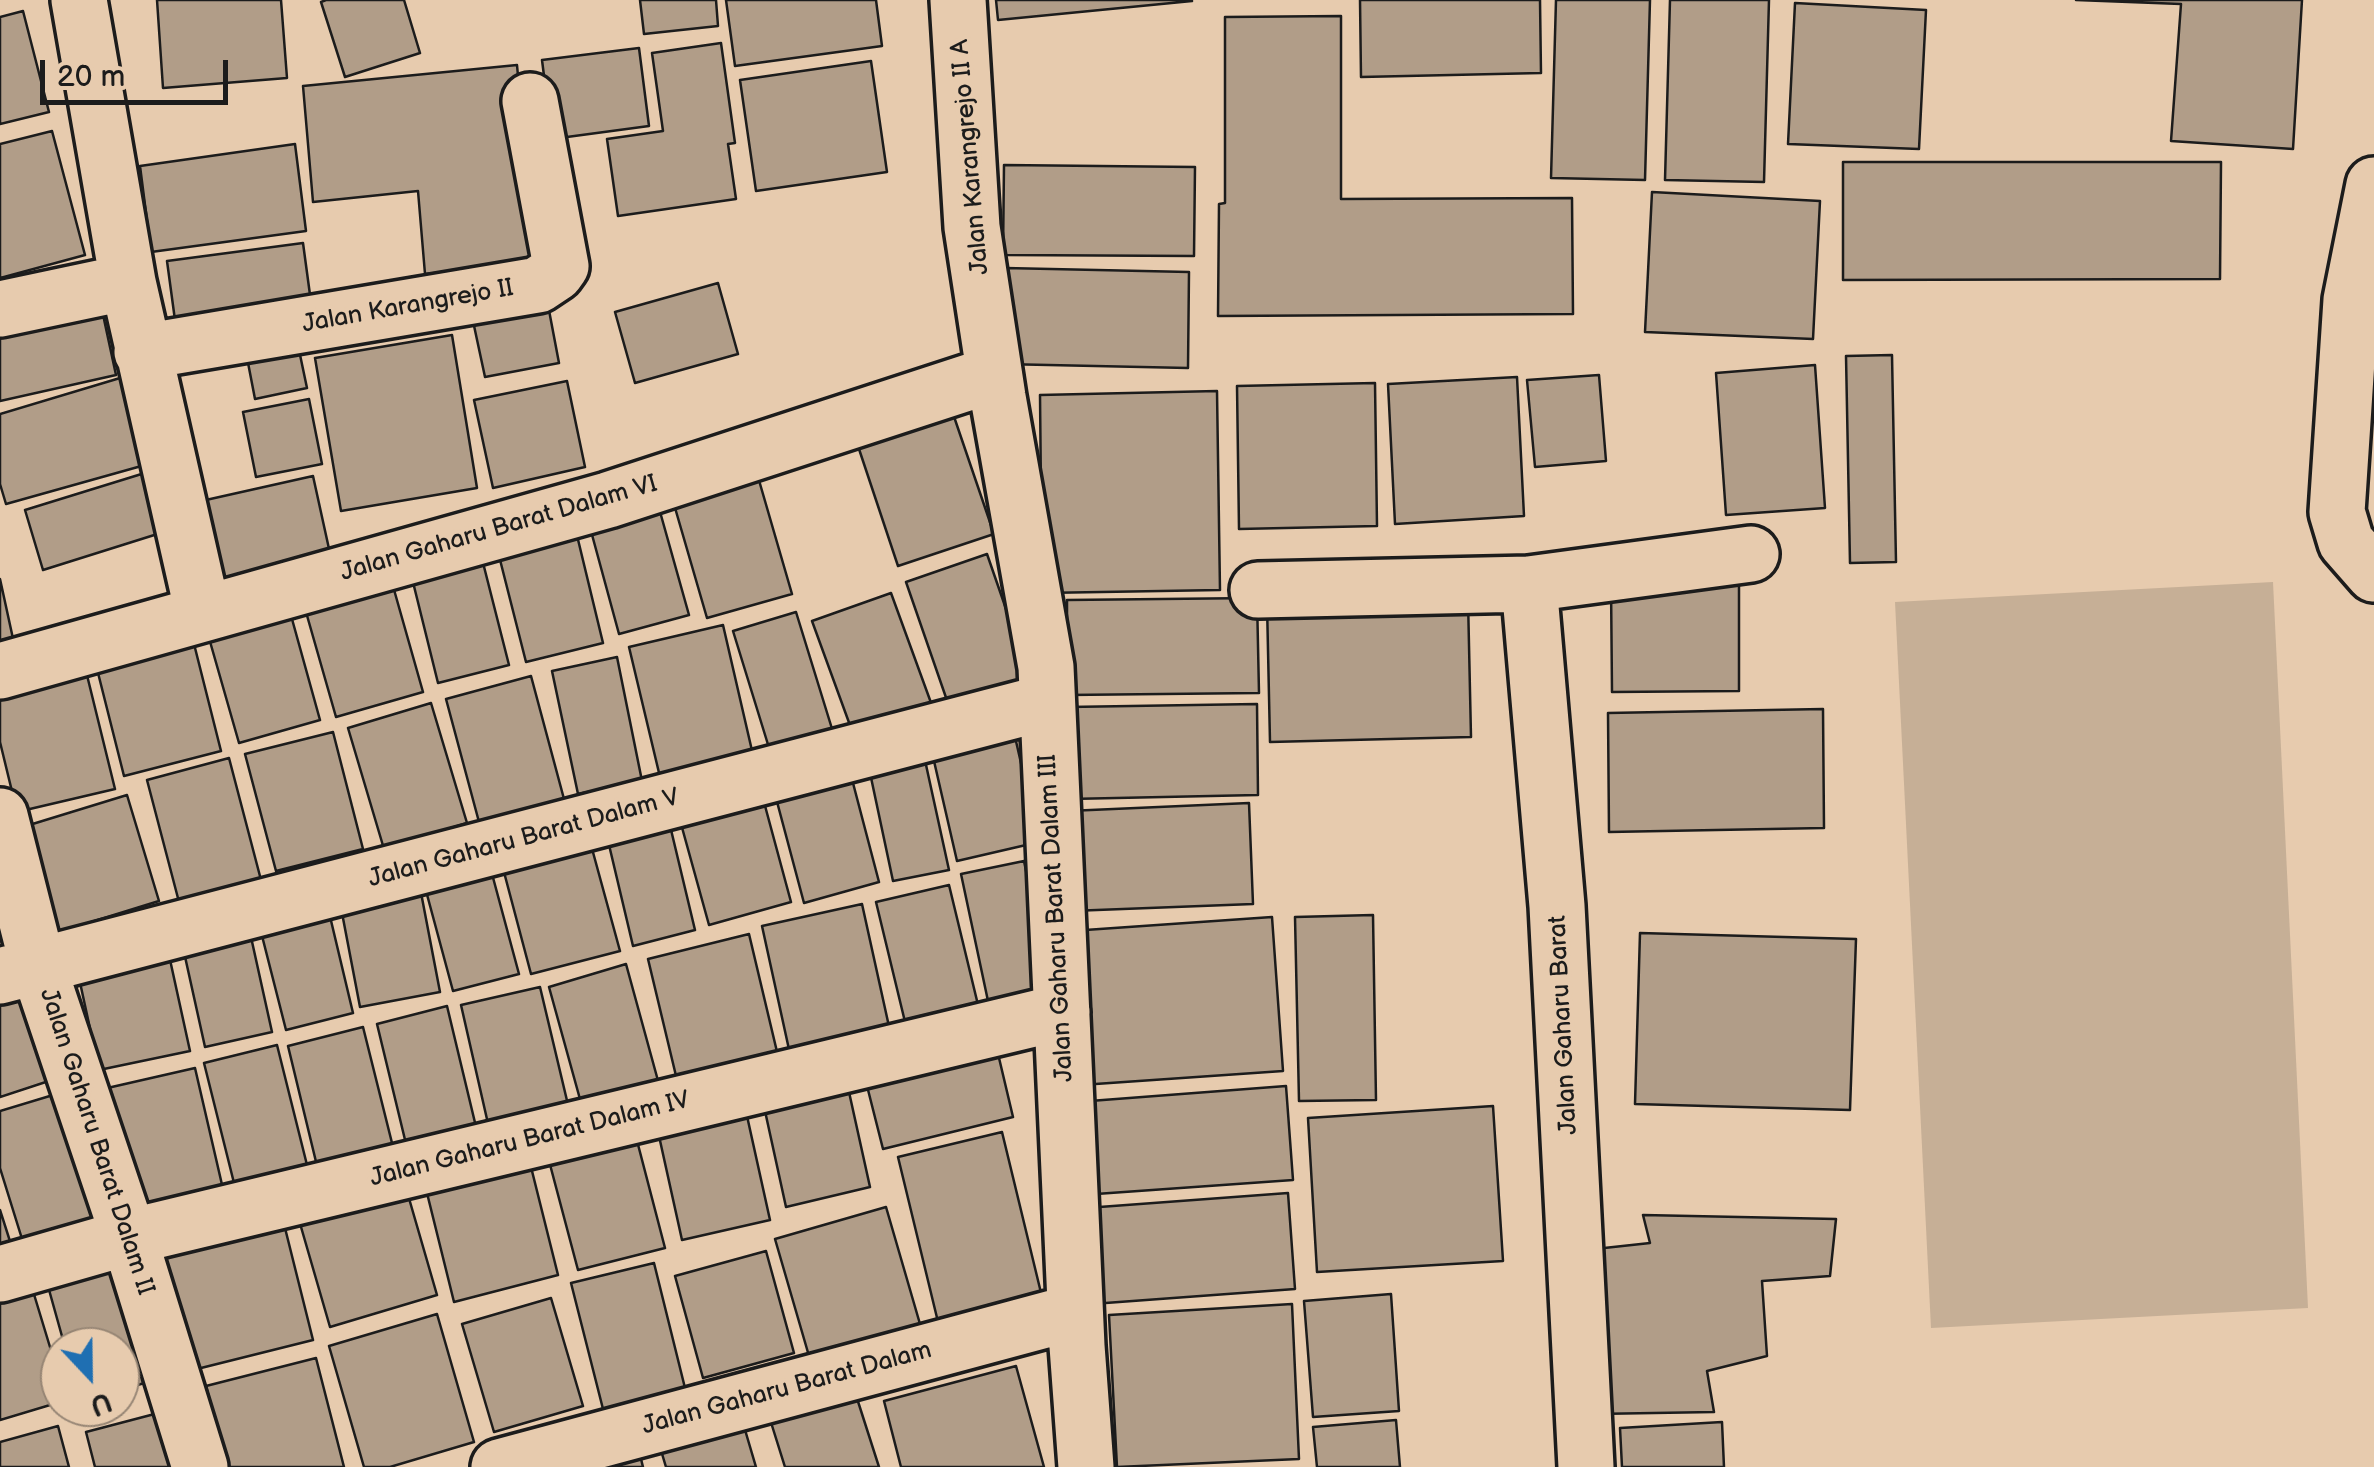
<!DOCTYPE html>
<style>
body{margin:0}
#map{position:relative;width:2374px;height:1467px;overflow:hidden;background:#e7cbae;font-family:"Balsamiq Sans",sans-serif}
canvas{display:block}
.north{position:absolute;left:40px;top:1327px;width:100px;height:100px;box-sizing:border-box;background:#e7cbae;border:2px solid #968574;border-radius:50%;rotate:158deg;font-size:28px;font-weight:700;line-height:40px;text-align:center;color:#1c1c1c}
.north::after{content:'';display:block;margin:auto;width:35px;height:45px;background:#1f6fb2;clip-path:polygon(50% 0,100% 100%,50% 72%,0 100%)}
.scale{position:absolute;left:40px;top:60px;width:188px;height:45px;box-sizing:border-box;border:5px solid #1c1c1c;border-top:0;padding-left:12px;font-size:30px;line-height:35px;white-space:nowrap;color:#1c1c1c;-webkit-text-stroke:8px #e7cbae;paint-order:stroke}
</style>
<div id="map">
<canvas width="2374" height="1467"></canvas>
<div class="north">U</div>
<div class="scale">20 m</div>
</div>
<script>
const ctx = document.querySelector('canvas').getContext('2d');
ctx.lineJoin = 'round';
function fillPath(path, color) {
  ctx.fillStyle = color;
  ctx.fill(path, 'evenodd');
}
function strokePath(path, color, width, dash) {
  ctx.strokeStyle = color;
  ctx.lineWidth = width;
  ctx.lineCap = dash ? 'butt' : 'round';
  ctx.setLineDash(dash || []);
  ctx.stroke(path);
}
function label(font, color, halo, rows, align = 'center') {
  ctx.font = font + ' "Balsamiq Sans",sans-serif';
  ctx.lineWidth = 9;
  ctx.setLineDash([]);
  ctx.textBaseline = 'middle';
  ctx.strokeStyle = halo;
  ctx.fillStyle = color;
  for (const [text, x, y, turn = 0] of rows) {
    ctx.save();
    ctx.translate(x, y);
    ctx.rotate((+turn || 0) * Math.PI / 180);
    ctx.textAlign = isNaN(turn) ? turn : align;
    if (halo) ctx.strokeText(text, 0, 0);
    ctx.fillText(text, 0, 0);
    ctx.restore();
  }
}
fillPath(new Path2D(`
 M 2273,582 L 2308,1308 L 1931,1328 L 1895,602 Z`), '#c6af96');
const building = new Path2D(`
 M 157,0 L 281,0 L 287,78 L 163,88 Z
 M 326,0 L 404,0 L 420,53 L 345,77 L 321,2 Z
 M 640,0 L 716,0 L 718,26 L 644,34 Z
 M 726,0 L 876,0 L 882,46 L 735,66 Z
 M 996,0 L 1191,0 L 1192,1 L 998,20 Z
 M 1360,0 L 1540,0 L 1541,73 L 1361,77 Z
 M 1556,0 L 1650,0 L 1645,180 L 1551,178 Z
 M 1670,0 L 1769,0 L 1764,182 L 1665,180 Z
 M 2076,0 L 2302,0 L 2293,149 L 2171,141 L 2181,4 Z
 M 1795,3 L 1926,10 L 1919,149 L 1788,144 Z
 M 23,11 L 49,112 L 0,124 L 0,17 Z
 M 1341,16 L 1341,199 L 1572,198 L 1573,314 L 1218,316 L 1219,204 L 1225,203 L 1225,17 Z
 M 721,43 L 735,143 L 728,144 L 736,199 L 618,216 L 607,139 L 663,131 L 652,53 Z
 M 639,48 L 649,126 L 552,139 L 542,60 Z
 M 871,61 L 887,172 L 756,191 L 740,80 Z
 M 517,65 L 535,263 L 425,274 L 418,191 L 313,202 L 303,86 Z
 M 52,131 L 85,255 L 0,278 L 0,144 Z
 M 295,144 L 306,231 L 151,252 L 140,166 Z
 M 1843,162 L 2221,162 L 2220,279 L 1843,280 Z
 M 1004,165 L 1195,167 L 1194,256 L 1003,255 Z
 M 1652,192 L 1820,201 L 1813,339 L 1645,332 Z
 M 303,243 L 313,317 L 177,335 L 167,261 Z
 M 1005,268 L 1189,272 L 1188,368 L 1002,364 Z
 M 718,283 L 738,354 L 635,383 L 615,312 Z
 M 99,296 L 116,375 L 0,401 L 0,319 Z
 M 548,305 L 559,363 L 485,377 L 473,321 Z
 M 295,331 L 307,388 L 255,399 L 244,342 Z
 M 452,335 L 477,488 L 341,511 L 315,358 Z
 M 1892,355 L 1896,562 L 1850,563 L 1846,356 Z
 M 1815,365 L 1825,508 L 1726,515 L 1716,373 Z
 M 1599,375 L 1606,461 L 1535,467 L 1527,380 Z
 M 1517,377 L 1524,516 L 1395,524 L 1388,384 Z
 M 120,378 L 145,465 L 6,504 L 0,484 L 0,414 Z
 M 567,381 L 585,467 L 493,488 L 474,400 Z
 M 1375,383 L 1377,526 L 1239,529 L 1237,386 Z
 M 1217,391 L 1220,590 L 1042,593 L 1040,395 Z
 M 309,399 L 322,464 L 256,477 L 243,412 Z
 M 948,399 L 994,534 L 898,566 L 853,431 Z
 M 756,470 L 792,594 L 707,618 L 671,494 Z
 M 148,472 L 167,531 L 43,570 L 25,510 Z
 M 313,476 L 333,567 L 208,594 L 188,504 Z
 M 657,501 L 689,615 L 619,634 L 588,520 Z
 M 574,523 L 603,643 L 526,662 L 496,544 Z
 M 479,547 L 509,665 L 438,683 L 409,566 Z
 M 987,554 L 1032,684 L 951,712 L 906,582 Z
 M 389,572 L 423,692 L 336,717 L 302,598 Z
 M 0,579 L 17,657 L 0,660 Z
 M 1611,584 L 1739,584 L 1739,691 L 1612,692 Z
 M 891,593 L 934,711 L 855,739 L 812,621 Z
 M 1257,598 L 1259,693 L 1067,695 L 1067,600 Z
 M 1468,599 L 1471,737 L 1270,742 L 1267,604 Z
 M 287,601 L 320,720 L 239,743 L 205,624 Z
 M 796,612 L 833,732 L 770,751 L 733,631 Z
 M 723,625 L 753,755 L 660,777 L 629,647 Z
 M 191,632 L 221,751 L 124,776 L 94,657 Z
 M 617,657 L 642,781 L 578,794 L 552,671 Z
 M 84,663 L 115,789 L 17,812 L 0,742 L 0,684 Z
 M 531,676 L 564,799 L 479,822 L 446,699 Z
 M 431,703 L 467,823 L 384,849 L 348,728 Z
 M 1257,704 L 1258,795 L 1069,799 L 1068,707 Z
 M 1823,709 L 1824,828 L 1609,832 L 1608,713 Z
 M 1013,728 L 1039,842 L 957,861 L 931,748 Z
 M 333,732 L 363,849 L 276,871 L 245,754 Z
 M 921,742 L 949,870 L 893,881 L 866,754 Z
 M 229,758 L 261,880 L 179,902 L 147,780 Z
 M 848,764 L 879,882 L 804,903 L 772,783 Z
 M 761,791 L 791,902 L 709,925 L 678,813 Z
 M 127,795 L 159,901 L 59,932 L 26,826 Z
 M 1249,803 L 1253,904 L 1071,911 L 1068,811 Z
 M 667,813 L 695,930 L 633,946 L 605,828 Z
 M 588,834 L 620,951 L 531,974 L 500,857 Z
 M 488,859 L 519,974 L 453,991 L 422,876 Z
 M 1024,861 L 1050,987 L 988,1001 L 961,874 Z
 M 418,877 L 440,992 L 360,1007 L 338,892 Z
 M 949,885 L 979,1009 L 906,1026 L 876,902 Z
 M 862,904 L 890,1031 L 790,1054 L 762,926 Z
 M 328,908 L 353,1013 L 286,1030 L 259,924 Z
 M 1373,915 L 1376,1100 L 1299,1101 L 1295,917 Z
 M 1272,917 L 1283,1071 L 1081,1085 L 1071,931 Z
 M 247,919 L 272,1032 L 205,1047 L 180,934 Z
 M 1640,933 L 1856,939 L 1850,1110 L 1635,1104 Z
 M 749,934 L 778,1056 L 677,1080 L 648,959 Z
 M 167,946 L 190,1051 L 99,1070 L 76,964 Z
 M 626,964 L 660,1088 L 583,1110 L 549,987 Z
 M 29,977 L 61,1077 L 0,1097 L 0,986 Z
 M 540,987 L 569,1109 L 489,1128 L 461,1005 Z
 M 447,1006 L 477,1131 L 407,1148 L 377,1024 Z
 M 363,1027 L 394,1151 L 318,1170 L 288,1046 Z
 M 995,1041 L 1013,1117 L 883,1149 L 864,1074 Z
 M 277,1045 L 308,1169 L 235,1187 L 204,1063 Z
 M 195,1068 L 223,1189 L 130,1209 L 103,1089 Z
 M 1286,1086 L 1293,1180 L 1096,1194 L 1090,1101 Z
 M 63,1092 L 105,1230 L 27,1255 L 0,1168 L 0,1111 Z
 M 849,1092 L 870,1187 L 786,1207 L 765,1111 Z
 M 1493,1106 L 1503,1261 L 1317,1272 L 1308,1118 Z
 M 747,1116 L 770,1220 L 682,1240 L 659,1136 Z
 M 1002,1132 L 1043,1301 L 939,1326 L 898,1157 Z
 M 635,1133 L 665,1248 L 578,1270 L 548,1157 Z
 M 529,1159 L 558,1275 L 454,1302 L 425,1185 Z
 M 406,1188 L 437,1295 L 330,1327 L 299,1220 Z
 M 1288,1193 L 1295,1289 L 1092,1304 L 1086,1208 Z
 M 886,1207 L 920,1324 L 809,1356 L 775,1239 Z
 M 0,1210 L 15,1257 L 0,1262 Z
 M 1643,1215 L 1836,1219 L 1830,1276 L 1762,1281 L 1767,1356 L 1707,1371 L 1714,1412 L 1594,1414 L 1595,1249 L 1650,1243 Z
 M 284,1224 L 313,1340 L 193,1370 L 164,1255 Z
 M 766,1251 L 794,1353 L 703,1378 L 675,1276 Z
 M 120,1258 L 155,1380 L 120,1390 L 120,1347 L 65,1347 L 46,1279 Z
 M 654,1263 L 685,1388 L 603,1409 L 571,1283 Z
 M 33,1291 L 60,1380 L 60,1402 L 0,1420 L 0,1301 Z
 M 1391,1294 L 1399,1411 L 1313,1417 L 1304,1301 Z
 M 551,1298 L 583,1406 L 494,1432 L 462,1324 Z
 M 1292,1304 L 1299,1459 L 1117,1467 L 1109,1315 Z
 M 437,1314 L 474,1442 L 390,1467 L 364,1467 L 329,1346 Z
 M 316,1358 L 344,1467 L 227,1467 L 206,1386 Z
 M 1016,1366 L 1044,1467 L 901,1467 L 884,1401 Z
 M 854,1389 L 879,1467 L 785,1467 L 769,1416 Z
 M 166,1411 L 180,1467 L 95,1467 L 86,1432 Z
 M 1396,1420 L 1400,1467 L 1317,1467 L 1313,1427 Z
 M 1722,1422 L 1724,1467 L 1622,1467 L 1620,1428 Z
 M 743,1423 L 756,1467 L 666,1467 L 660,1447 Z
 M 58,1426 L 69,1467 L 0,1467 L 0,1442 Z
 M 639,1451 L 643,1467 L 574,1467 Z`);
fillPath(building, '#b19d88');
strokePath(building, '#1c1c1c', 2.5);
const street = new Path2D(`
 M 79,0 L 128,282 L 203,613
 M 958,0 L 972,227 L 998,397 L 1046,667 L 1077,1346 L 1086,1467
 M 2374,185 L 2351,300 L 2337,512 L 2346,542 L 2374,574
 M 0,309 L 128,282
 M 142,352 L 538,285 L 556,273 L 561,266 L 530,101
 M 1529,584 L 1557,906 L 1586,1467
 M 1258,590 L 1529,584 L 1751,554
 M 0,671 L 608,500 L 994,374
 M 0,816 L 38,966 L 129,1237 L 200,1467
 M 0,976 L 1047,702
 M 0,1274 L 129,1237 L 1062,1012
 M 499,1467 L 1075,1312`);
strokePath(street, '#1c1c1c', 62);
strokePath(street, '#e7cbae', 55);
label('25px', '#1c1c1c', '#e7cbae', [
 ["Jalan Karangrejo II A",971,157,-95],
 ["Jalan Karangrejo II",408,307,-10],
 ["Jalan Gaharu Barat Dalam VI",499,529,-16],
 ["Jalan Gaharu Barat Dalam V",524,839,-15],
 ["Jalan Gaharu Barat Dalam III",1057,918,-93],
 ["Jalan Gaharu Barat",1564,1025,-93],
 ["Jalan Gaharu Barat Dalam IV",530,1140,-14],
 ["Jalan Gaharu Barat Dalam II",96,1142,72],
 ["Jalan Gaharu Barat Dalam",787,1389,-15]
]);
</script>
